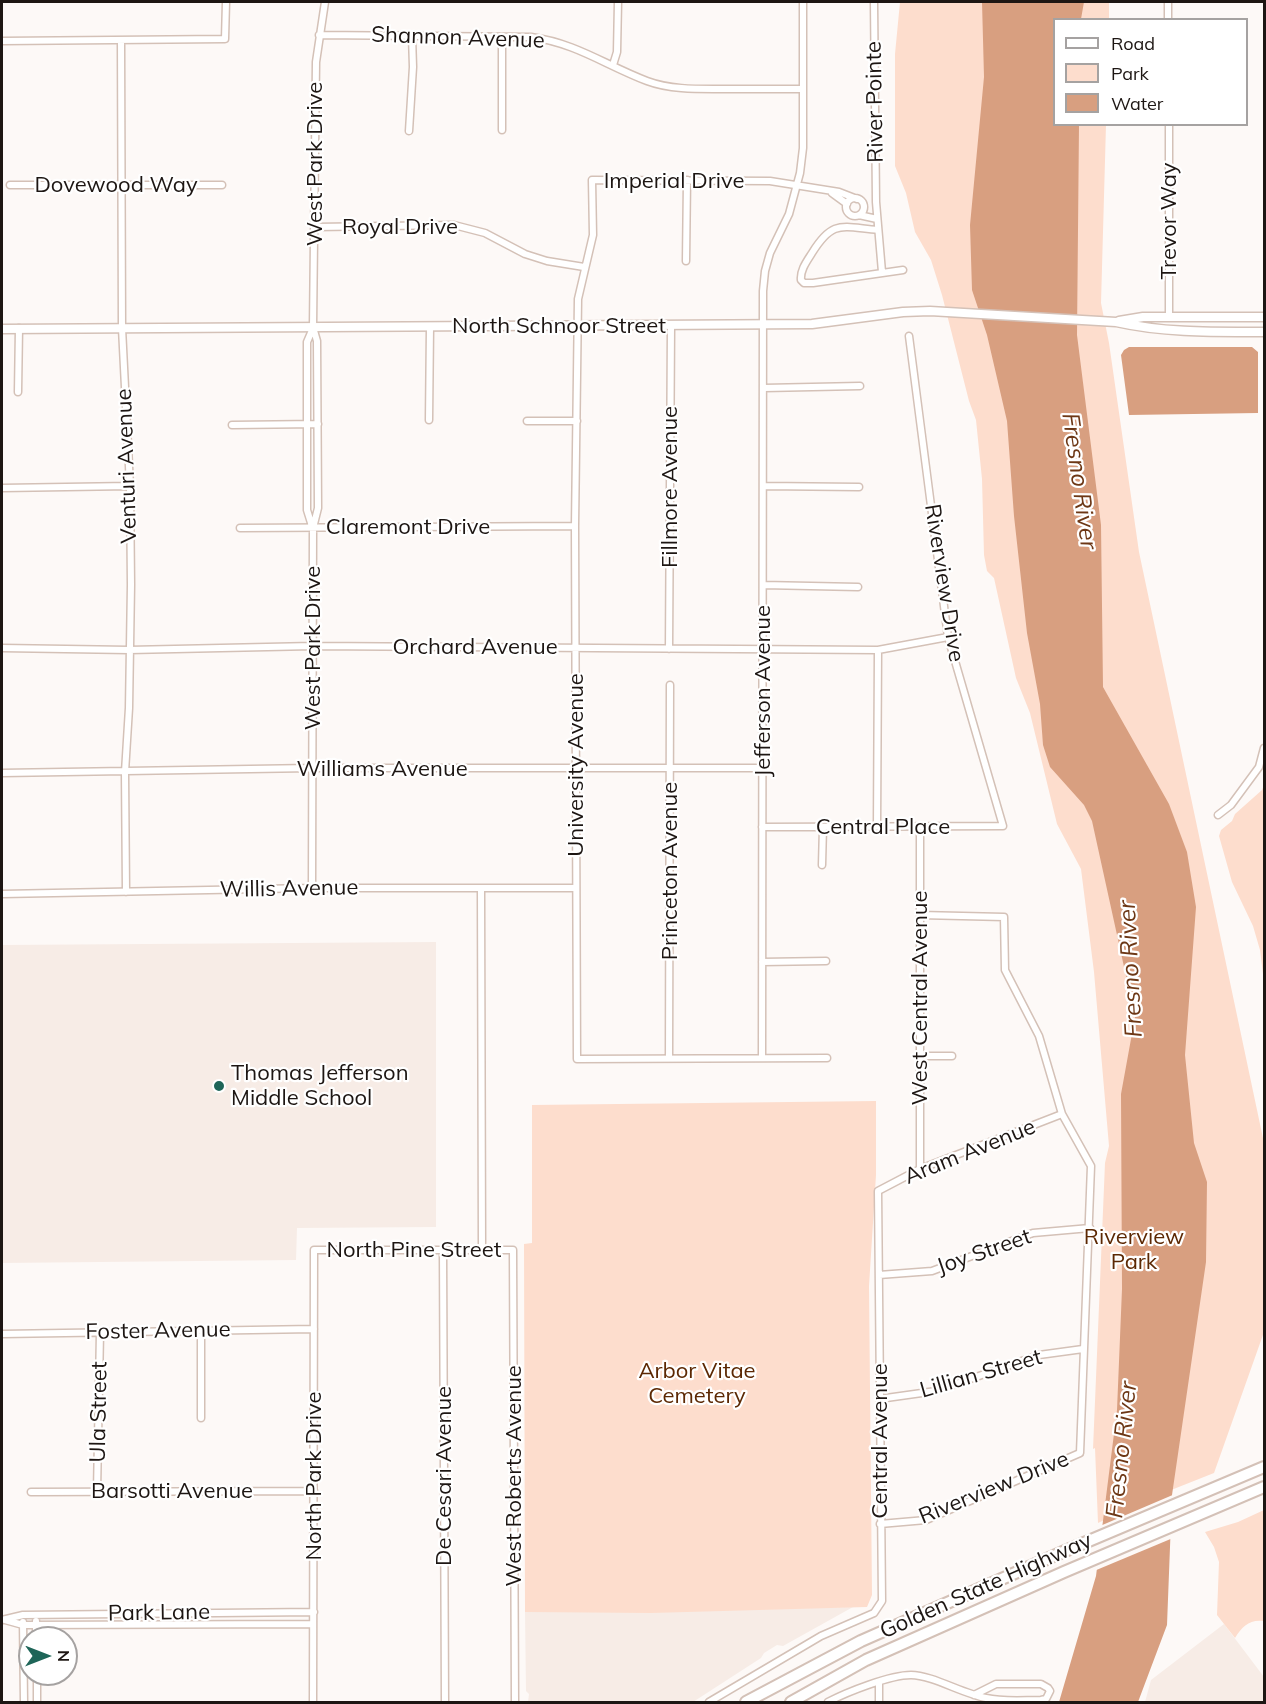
<!DOCTYPE html>
<style>
body{margin:0}
#map{position:relative;width:1266px;height:1704px;overflow:hidden;background:#fdf9f7;font-family:Mulish,sans-serif}
canvas{display:block}
.frame{position:absolute;inset:0;border:3px solid #1d1613;pointer-events:none}
.legend{position:absolute;left:1053px;top:18px;width:195px;height:108px;box-sizing:border-box;background:#fff;border:2px solid #a5a2a1;margin:0;padding:8px 10px;list-style:none;font-size:18px;color:#1d1613}
.legend li{display:flex;align-items:center;gap:12px;height:30px}
.legend b{width:30px;border:2px solid #a5a2a1}
.north{position:absolute;left:18px;top:1626px;width:60px;height:60px;box-sizing:border-box;background:#fff;border:2px solid #a5a2a1;border-radius:50%;rotate:90deg;font-size:16px;font-weight:700;line-height:24px;text-align:center;color:#1d1613}
.north::after{content:'';display:block;margin:auto;width:21px;height:27px;background:#1e6558;clip-path:polygon(50% 0,100% 100%,50% 72%,0 100%)}
</style>
<div id="map">
<canvas width="1266" height="1704"></canvas>
<div class="frame"></div>
<ul class="legend">
<li><b style="height:8px;background:#fff"></b>Road</li>
<li><b style="height:16px;background:#fdddcd"></b>Park</li>
<li><b style="height:16px;background:#d89f80"></b>Water</li>
</ul>
<div class="north">N</div>
</div>
<script>
const ctx = document.querySelector('canvas').getContext('2d');
ctx.lineJoin = 'round';
function fillPath(path, color) {
  ctx.fillStyle = color;
  ctx.fill(path, 'evenodd');
}
function strokePath(path, color, width, dash) {
  ctx.strokeStyle = color;
  ctx.lineWidth = width;
  ctx.lineCap = dash ? 'butt' : 'round';
  ctx.setLineDash(dash || []);
  ctx.stroke(path);
}
function label(font, color, halo, rows, align = 'center') {
  ctx.font = font + ' Mulish,sans-serif';
  ctx.lineWidth = 4.5;
  ctx.setLineDash([]);
  ctx.textBaseline = 'middle';
  ctx.strokeStyle = halo;
  ctx.fillStyle = color;
  for (const [text, x, y, turn = 0] of rows) {
    ctx.save();
    ctx.translate(x, y);
    ctx.rotate((+turn || 0) * Math.PI / 180);
    ctx.textAlign = isNaN(turn) ? turn : align;
    if (halo) ctx.strokeText(text, 0, 0);
    ctx.fillText(text, 0, 0);
    ctx.restore();
  }
}
fillPath(new Path2D(`
 M 436,942 L 436,1227 L 297,1228 L 296,1260 L 2,1263 L 2,945 Z
 M 853,1607 L 783,1646 L 777,1645 L 764,1653 L 761,1658 L 693,1702 L 528,1702 L 529,1694 L 526,1691 L 525,1612 Z
 M 1224,1624 L 1264,1677 L 1264,1702 L 1145,1702 L 1151,1680 Z`), '#f7ece6');
fillPath(new Path2D(`
 M 900,2 L 1109,2 L 1109,19 L 1054,20 L 1054,124 L 1106,125 L 1101,303 L 1109,343 L 1139,552 L 1264,1143 L 1264,1332 L 1214,1473 L 1146,1500 L 1098,1523 L 1095,1448 L 1093,1449 L 1105,1163 L 1109,1146 L 1094,972 L 1081,869 L 1057,824 L 1030,713 L 1016,678 L 994,578 L 987,571 L 984,555 L 982,479 L 976,420 L 969,401 L 942,295 L 931,260 L 915,232 L 906,193 L 895,166 L 895,54 Z
 M 1264,785 L 1264,982 L 1260,950 L 1253,926 L 1232,882 L 1219,836 L 1221,830 L 1232,821 L 1235,814 L 1262,790 Z
 M 876,1101 L 876,1175 L 869,1286 L 872,1595 L 867,1607 L 651,1613 L 525,1612 L 524,1244 L 532,1243 L 532,1105 Z
 M 1264,1510 L 1264,1621 C 1250,1619 1242,1626 1235,1638 L 1217,1615 L 1219,1562 L 1214,1547 L 1205,1532 L 1238,1522 Z`), '#fdddcd');
fillPath(new Path2D(`
 M 982,2 L 1084,2 L 1081,19 L 1054,20 L 1054,124 L 1079,125 L 1077,335 L 1101,525 L 1103,687 L 1169,804 L 1187,852 L 1196,907 L 1185,1055 L 1194,1143 L 1207,1182 L 1206,1262 L 1172,1495 L 1167,1625 L 1138,1702 L 1059,1702 L 1096,1576 L 1117,1410 L 1122,1289 L 1121,1094 L 1135,1017 L 1092,821 L 1084,805 L 1050,767 L 1043,745 L 1040,704 L 1027,633 L 1014,516 L 1007,421 L 987,335 L 972,290 L 970,225 L 984,77 Z
 M 1129,347 L 1252,347 L 1258,352 L 1258,413 L 1129,415 L 1121,355 L 1124,350 Z`), '#d89f80');
fillPath(new Path2D(`
 M 1175,1494 L 1173,1538 L 1094,1571 L 1100,1526 Z`), '#fdf9f7');
const street = new Path2D(`
 M 874,2 L 876,202 L 882,272
 M 1168,2 L 1168,20
 M 319,35 L 531,37 C 576,43 605,65 647,81 C 671,90 699,89 724,89 C 751,89 777,89 803,89
 M 502,37 L 502,130
 M 121,40 L 122,328 L 130,486 L 131,585 L 129,708 L 125,772 L 126,892
 M 2,41 L 225,39 L 226,2
 M 613,65 L 617,52 L 618,2
 M 1169,124 L 1169,317
 M 409,131 L 413,67 L 412,36
 M 10,185 L 222,185
 M 832,193 L 847,204
 M846 207a9 9 0 1 1 18 0a9 9 0 1 1-18 0Z
 M 859,215 L 877,219
 M 316,227 L 454,225 L 485,233 L 525,254 L 547,261 L 584,267
 M 878,230 C 842,227 833,219 812,253 C 807,261 800,270 801,280 L 804,283 L 813,283 L 903,270
 M 686,261 L 687,180
 M 764,388 L 860,386
 M 18,392 L 19,328
 M 429,420 L 430,327
 M 527,421 L 577,421
 M 232,425 L 318,424
 M 763,486 L 859,487
 M 2,488 L 130,486
 M 312,526 L 307,510 L 307,342 L 313,328
 M 240,528 L 575,526
 M 763,585 L 858,587
 M 2,648 L 129,650 L 313,646 L 878,650 L 948,637
 M 669,649 L 671,326
 M 2,773 L 312,768 L 762,768
 M 1218,815 L 1231,805 L 1259,767 L 1264,748
 M 920,826 L 920,1169
 M 762,827 L 1003,826 L 948,637 L 909,336
 M 877,827 L 878,650
 M 822,865 L 823,827
 M 312,888 L 313,528 L 318,508 L 317,341 L 313,327 L 316,62 L 325,2
 M 481,890 L 482,1249
 M 2,894 L 312,888 L 576,888
 M 762,962 L 826,961
 M 920,1056 L 952,1056
 M 762,1057 L 763,291 L 765,271 L 770,253 L 789,214 L 800,173 L 803,148 L 803,2
 M 669,1058 L 670,685
 M 827,1058 L 577,1059 L 575,526 L 578,299 L 593,235 L 592,180 L 770,181 L 839,192 L 857,199
 M 443,1250 L 445,1702
 M 879,1275 L 932,1271 L 1033,1233 L 1090,1228
 M 201,1331 L 201,1418
 M 2,1334 L 314,1329
 M 879,1399 L 936,1391 L 1039,1355 L 1083,1349
 M 31,1492 L 314,1491
 M 97,1492 L 100,1332
 M 880,1524 L 926,1520 L 1080,1453 L 1091,1166 L 1062,1114 L 1039,1036 L 1005,970 L 1004,917 L 920,915
 M 2,1620 L 23,1615 L 314,1612
 M 5,1620 L 23,1625 L 313,1624
 M 36,1621 L 36,1638
 M 23,1622 L 24,1702
 M 37,1674 L 37,1702
 M 879,1683 L 879,1702
 M 313,1702 L 314,1250 L 513,1250 L 515,1702
 M 709,1702 L 821,1636 L 874,1613 L 882,1601 L 878,1191 L 920,1169 L 1062,1114
 M 828,1702 C 847,1692 890,1675 911,1675 C 932,1675 963,1694 986,1698 C 1004,1702 1023,1700 1041,1700 L 1046,1699 L 1050,1691 L 1048,1688 L 1041,1684 L 996,1684 L 974,1695`);
const secondary = new Path2D(`
 M 1119,321 L 1143,317 L 1264,317
 M 2,329 L 812,324 L 903,312 L 930,311 L 1116,322 C 1165,333 1214,332 1264,332`);
const highway = new Path2D(`
 M 746,1702 L 861,1641 L 1065,1551 L 1264,1467
 M 791,1702 L 866,1660 L 1064,1572 L 1264,1487`);
strokePath(street, '#d4c1b7', 9);
strokePath(secondary, '#d4c1b7', 11);
strokePath(highway, '#d4c1b7', 14);
strokePath(street, '#fff', 6);
strokePath(secondary, '#fff', 8);
strokePath(highway, '#fff', 10);
for (const [x, y, r, color] of [
 [219,1086,6,"#1e6558"]
]) {
  const dot = new Path2D();
  dot.arc(x, y, r, 0, 2 * Math.PI);
  ctx.fillStyle = color;
  ctx.fill(dot);
  strokePath(dot, '#fff', 2);
}
label('22px', '#1d1613', '#fff', [
 ["Shannon Avenue",458,38,2],
 ["River Pointe",875,102,-91],
 ["West Park Drive",315,164,-90],
 ["Imperial Drive",674,181],
 ["Dovewood Way",116,185],
 ["Trevor Way",1169,221,-90],
 ["Royal Drive",400,227],
 ["North Schnoor Street",559,326],
 ["Venturi Avenue",127,466,-92],
 ["Fillmore Avenue",670,487,-90],
 ["Claremont Drive",408,527],
 ["Riverview Drive",944,583,81],
 ["Orchard Avenue",475,647],
 ["West Park Drive",313,648,-90],
 ["Jefferson Avenue",763,691,-90],
 ["University Avenue",576,765,-90],
 ["Williams Avenue",382,769],
 ["Central Place",883,827],
 ["Princeton Avenue",670,871,-90],
 ["Willis Avenue",289,889,-1],
 ["West Central Avenue",920,998,-90],
 ["Aram Avenue",970,1152,-22],
 ["North Pine Street",414,1250],
 ["Joy Street",984,1252,-19],
 ["Foster Avenue",158,1331,-1],
 ["Lillian Street",981,1374,-16],
 ["Ula Street",99,1412,-89],
 ["Central Avenue",880,1441,-90],
 ["North Park Drive",314,1476,-90],
 ["De Cesari Avenue",444,1476,-90],
 ["West Roberts Avenue",514,1476,-90],
 ["Riverview Drive",994,1488,-22],
 ["Barsotti Avenue",172,1491],
 ["Golden State Highway",986,1586,-24],
 ["Park Lane",159,1613,-1]
]);
label('22px', '#1d1613', '#fff', [
 ["Thomas Jefferson",231,1073],
 ["Middle School",231,1098]
], 'left');
label('22px', '#5c2803', '#fff', [
 ["Riverview",1134,1237],
 ["Park",1134,1262],
 ["Arbor Vitae",697,1371],
 ["Cemetery",697,1396]
]);
label('italic 24px', '#6d3715', '#fff', [
 ["Fresno River",1079,481,82],
 ["Fresno River",1131,969,-93],
 ["Fresno River",1122,1450,-84]
]);
</script>
